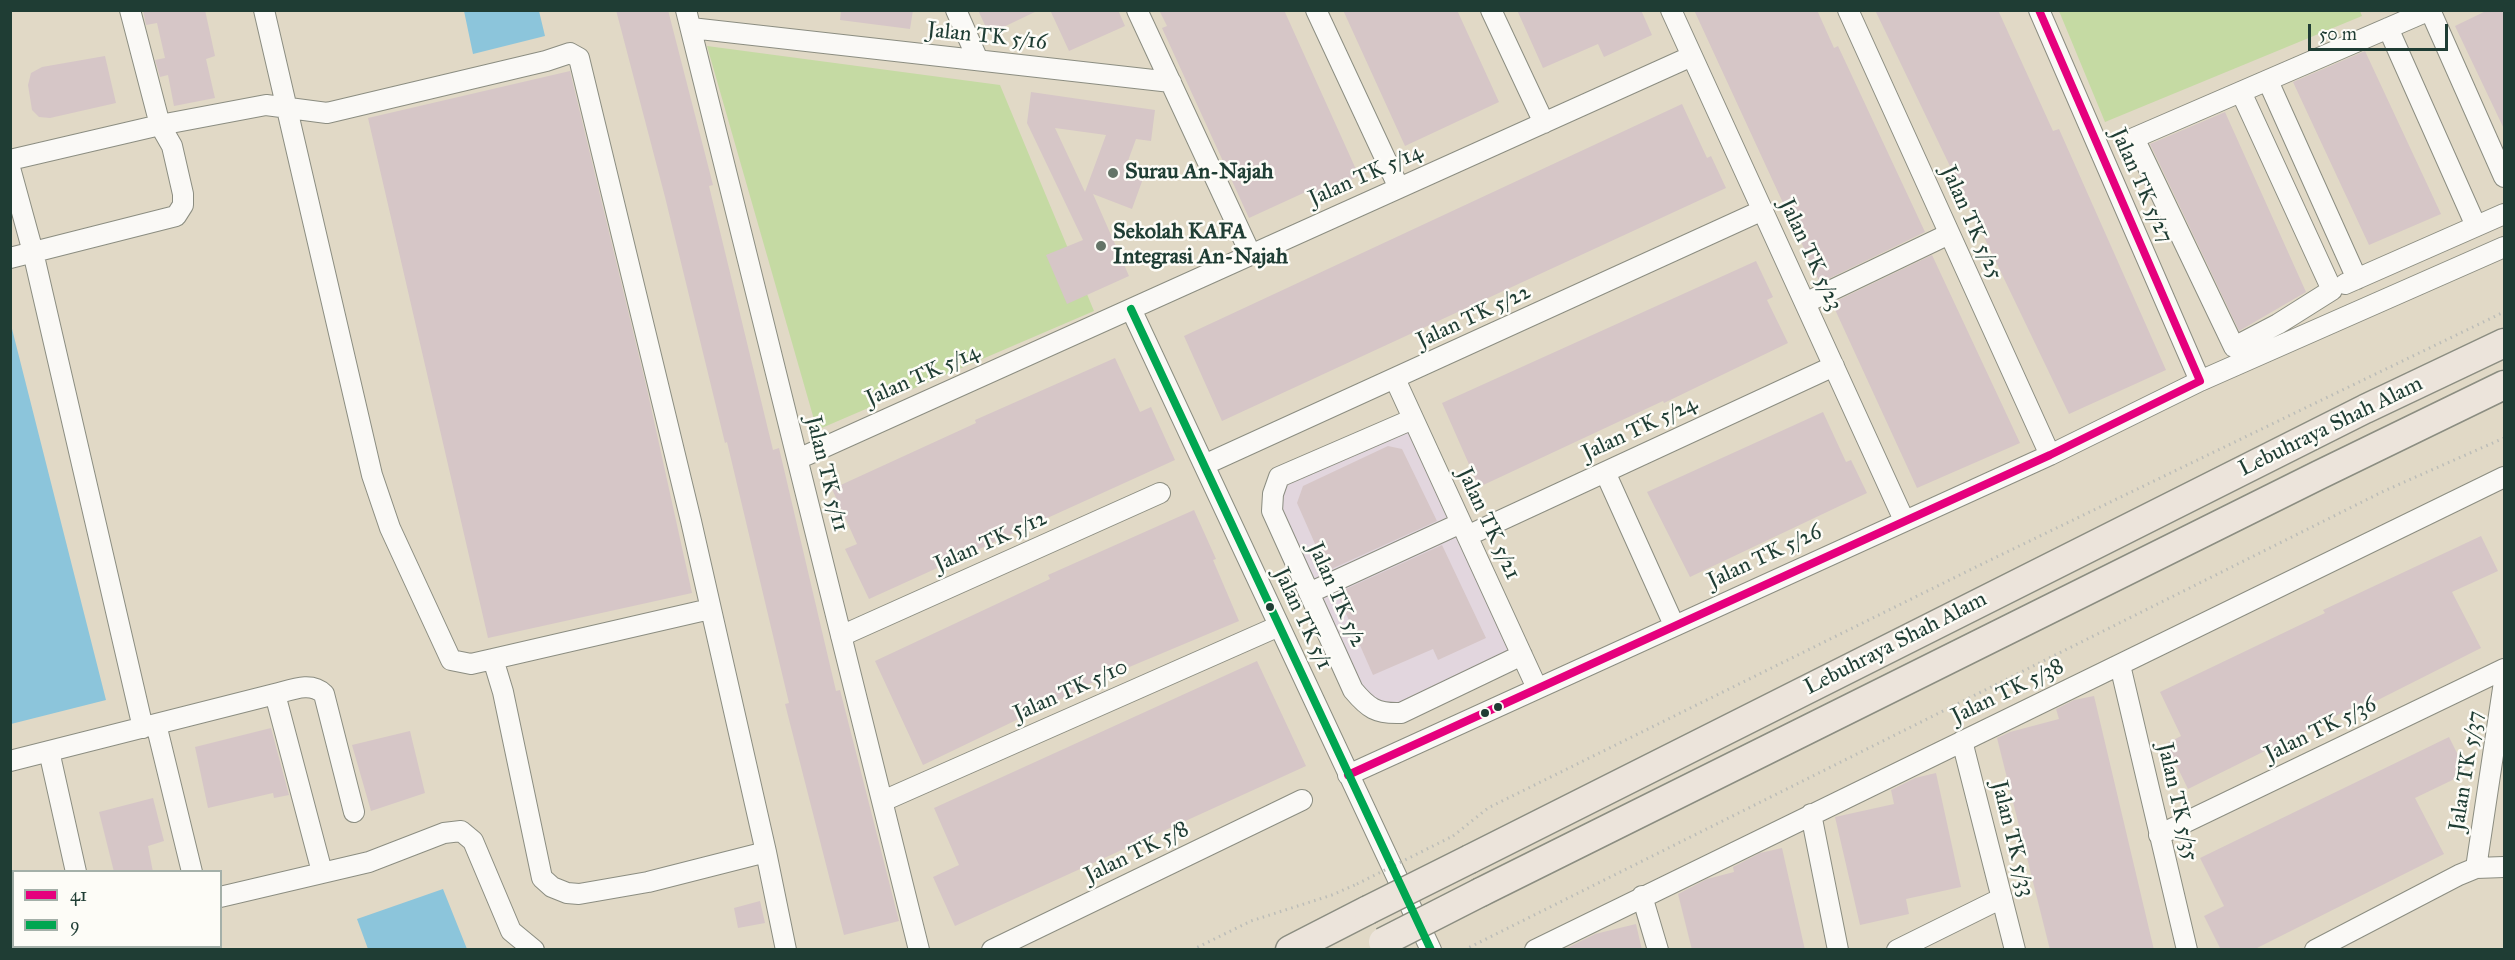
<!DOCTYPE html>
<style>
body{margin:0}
#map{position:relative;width:2515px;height:960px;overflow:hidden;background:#e1d9c6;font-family:"IM FELL Great Primer",serif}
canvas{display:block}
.frame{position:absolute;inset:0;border:12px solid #1f3d34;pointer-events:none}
.legend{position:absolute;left:12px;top:870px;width:210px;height:78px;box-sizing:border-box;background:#fdfcf7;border:2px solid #a4b0a9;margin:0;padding:8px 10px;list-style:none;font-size:18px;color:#1f3d34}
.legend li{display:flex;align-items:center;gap:12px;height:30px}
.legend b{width:30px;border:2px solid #a4b0a9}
.scale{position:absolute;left:2308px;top:24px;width:140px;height:27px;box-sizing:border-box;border:3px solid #1f3d34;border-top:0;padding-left:8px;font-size:18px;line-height:21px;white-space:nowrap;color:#1f3d34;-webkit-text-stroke:4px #fdfcf7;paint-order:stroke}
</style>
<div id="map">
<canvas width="2515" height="960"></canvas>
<div class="frame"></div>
<ul class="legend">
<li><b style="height:8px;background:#e5007d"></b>41</li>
<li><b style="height:8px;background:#00a651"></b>9</li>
</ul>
<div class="scale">50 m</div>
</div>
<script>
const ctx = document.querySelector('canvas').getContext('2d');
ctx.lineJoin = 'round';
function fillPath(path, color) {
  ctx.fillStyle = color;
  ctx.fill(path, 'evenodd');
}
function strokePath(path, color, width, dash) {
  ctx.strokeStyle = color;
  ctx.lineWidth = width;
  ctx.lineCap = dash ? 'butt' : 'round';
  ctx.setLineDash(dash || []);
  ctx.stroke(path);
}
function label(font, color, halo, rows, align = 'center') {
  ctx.font = font + ' "IM FELL Great Primer",serif';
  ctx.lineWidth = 5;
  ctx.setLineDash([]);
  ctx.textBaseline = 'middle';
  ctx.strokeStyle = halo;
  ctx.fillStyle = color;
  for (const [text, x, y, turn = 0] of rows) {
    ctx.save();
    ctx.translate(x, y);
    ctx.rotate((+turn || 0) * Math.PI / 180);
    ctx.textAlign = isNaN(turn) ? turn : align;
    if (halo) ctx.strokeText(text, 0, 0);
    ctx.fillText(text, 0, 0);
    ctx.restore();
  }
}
fillPath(new Path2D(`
 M 1408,430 L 1513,652 L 1398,707 L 1369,700 L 1358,685 L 1280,509 L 1285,483 Z`), '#e2d6de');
fillPath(new Path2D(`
 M 2360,11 L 2362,16 L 2105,122 L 2059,11 Z
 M 707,46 L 1000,85 L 1094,311 L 817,430 Z`), '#c5daa3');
fillPath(new Path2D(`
 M 464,11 L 539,11 L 545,36 L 473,54 Z
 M 10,321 L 106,700 L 11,724 L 10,724 Z
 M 443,889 L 467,949 L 368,949 L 357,919 Z`), '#8cc5db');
fillPath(new Path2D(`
 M 143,10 L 205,10 L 215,56 L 206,59 L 215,98 L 174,106 L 168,75 L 160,77 L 155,60 L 165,58 L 157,23 L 146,25 Z
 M 616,10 L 668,10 L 713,185 L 709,186 L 773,450 L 779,448 L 836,691 L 840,690 L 899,921 L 844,935 L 785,704 L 789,703 L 727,442 L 725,443 L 665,197 Z
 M 841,10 L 913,10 L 910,29 L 840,20 Z
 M 978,10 L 1039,10 L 989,34 Z
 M 1050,10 L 1118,10 L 1125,26 L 1069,51 Z
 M 1159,10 L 1284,10 L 1359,176 L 1313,197 L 1310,190 L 1249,218 L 1162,28 L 1167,26 Z
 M 1343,10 L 1457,10 L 1499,102 L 1405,146 Z
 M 1517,10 L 1641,10 L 1652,35 L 1604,57 L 1598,44 L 1543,68 Z
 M 1694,10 L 1817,10 L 1834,48 L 1838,46 L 1925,232 L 1820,283 Z
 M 1875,10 L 1998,10 L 2053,131 L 2059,129 L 2166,370 L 2069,414 Z
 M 2488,10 L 2505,10 L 2505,131 L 2455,26 Z
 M 2365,51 L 2441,214 L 2369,245 L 2293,82 Z
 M 105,56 L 116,103 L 50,118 L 39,117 L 32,110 L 28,85 L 31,73 L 42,67 Z
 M 570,71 L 647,389 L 692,593 L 488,638 L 368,118 Z
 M 1031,92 L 1155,110 L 1151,141 L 1136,139 L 1125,169 L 1144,176 L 1132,209 L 1093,194 L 1129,276 L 1067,304 L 1046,255 L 1083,240 L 1027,123 ZM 1055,128 L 1106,135 L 1085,192 Z
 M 1682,104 L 1707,158 L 1711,156 L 1726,188 L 1222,421 L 1184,336 Z
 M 2225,112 L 2306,292 L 2239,331 L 2150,144 Z
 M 1932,255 L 2020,443 L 1917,488 L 1832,303 Z
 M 1756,261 L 1773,297 L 1767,300 L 1788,343 L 1664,403 L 1663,401 L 1479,487 L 1442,403 Z
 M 1115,358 L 1140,412 L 1151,407 L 1175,460 L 869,599 L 845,549 L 857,544 L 832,489 L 976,423 L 975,420 Z
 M 1823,412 L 1846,462 L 1851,460 L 1867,493 L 1690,577 L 1647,492 Z
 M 1388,446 L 1402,449 L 1437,521 L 1327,571 L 1297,503 L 1303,486 Z
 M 1194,510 L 1216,559 L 1213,560 L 1239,621 L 1084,686 L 1085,687 L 923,765 L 875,661 L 1050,579 L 1048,575 Z
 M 2481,536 L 2498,571 L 2452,592 L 2481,648 L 2368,705 L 2366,701 L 2188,789 L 2166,744 L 2181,736 L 2160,692 L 2325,613 L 2323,610 Z
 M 1442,545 L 1486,638 L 1438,660 L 1433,649 L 1373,675 L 1337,593 Z
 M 1257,661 L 1306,766 L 955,926 L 933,877 L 959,865 L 934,808 Z
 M 2094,696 L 2154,950 L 2050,950 L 1997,738 L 2010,732 L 2059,719 L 2056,709 L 2074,700 Z
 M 271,728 L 289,795 L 274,798 L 273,793 L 208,808 L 195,747 Z
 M 410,731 L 425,793 L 371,811 L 352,745 Z
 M 2449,737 L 2467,773 L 2415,798 L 2444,854 L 2253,950 L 2221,950 L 2204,916 L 2224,906 L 2200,858 Z
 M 1936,773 L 1961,887 L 1906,899 L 1909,914 L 1860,925 L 1835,817 L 1894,804 L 1891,790 L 1915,778 Z
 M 153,798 L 164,841 L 148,846 L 153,872 L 114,872 L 99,812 Z
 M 1782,848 L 1805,950 L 1692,950 L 1678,894 L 1707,879 L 1734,872 L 1733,867 L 1760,853 Z
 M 760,901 L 765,923 L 738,928 L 734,908 Z
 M 1636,924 L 1642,950 L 1563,950 L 1595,934 Z`), '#d6c6c7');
const minor = new Path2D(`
 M 130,10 L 160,125 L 266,105 L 327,113 L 546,61 L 570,53 L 579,58 L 691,521 L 766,852 L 648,882 L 579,894 L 567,893 L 552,887 L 542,878 L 503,692 L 493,659 L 471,664 L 451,660 L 390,528 L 372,475 L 264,10
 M 686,10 L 919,950
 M 956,10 L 978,60
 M 1137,10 L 1251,255
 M 1316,10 L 1399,188
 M 1491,10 L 1544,123
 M 1671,10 L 1904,520
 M 1848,10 L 2050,455
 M 2039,10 L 2200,381
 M 2430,10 L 2504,177
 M 691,28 L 1171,82
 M 2388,28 L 2476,226
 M 2268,81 L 2357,279
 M 2241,92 L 2332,290 L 2278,324 L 2234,347 L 2134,138 L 2430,10
 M 10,160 L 160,125 L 172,146 L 183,194 L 183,205 L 176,216 L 10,258
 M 10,168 L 33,252 L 143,728
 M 2345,284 L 2504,214
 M 1805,303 L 1949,234
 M 1131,309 L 1431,950
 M 1395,379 L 1537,688
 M 1413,419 L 1279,477 L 1273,494 L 1272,511 L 1353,690 C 1368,708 1376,714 1401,713 L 1522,655
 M 798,459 L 1692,56
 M 1204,465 L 1763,210
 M 1605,472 L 1674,625
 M 1467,536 L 1834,366
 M 1309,593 L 1461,523
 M 841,636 L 1160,493
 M 493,659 L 710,609
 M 2120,665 L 2187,950
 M 275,694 C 291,690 311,681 324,694 L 354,812
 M 156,724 L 192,872
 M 1962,741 L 2015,950
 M 49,751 L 76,872
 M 10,761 L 275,694 L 322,872
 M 1348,775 L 2050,455 L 2200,381 L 2504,247
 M 883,801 L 1279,626
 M 1811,814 L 1838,950
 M 2159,835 L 2504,669
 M 766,852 L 786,950
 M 2476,868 L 2504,682
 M 1642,896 L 1658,950
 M 220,897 L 369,862 L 444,833 L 461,831 L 473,841 L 511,931 L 534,950
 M 93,946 L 94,950
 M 992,950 L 1302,800
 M 1535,950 L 2504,477
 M 1897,950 L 2002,898
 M 2315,950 L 2459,875 L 2476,868 L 2504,867`);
const highway = new Path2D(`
 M 1470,859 L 2365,409 L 2504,343
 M 1481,892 L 2319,475 L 2504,385
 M 1290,950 L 1368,910`);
strokePath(minor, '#8b8d81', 22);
strokePath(highway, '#8b8d81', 31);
strokePath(new Path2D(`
 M 1453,836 L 1488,808 L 1982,564 L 2504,312
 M 1192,950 L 1251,921 L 1332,895 L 1357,884
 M 1464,950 L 2384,491 L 2504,438`), '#bcbdb8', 3, [1.5, 4.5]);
strokePath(minor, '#faf9f6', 20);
strokePath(highway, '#ece4db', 28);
const highwayBridge = new Path2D(`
 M 1368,910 L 1470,859
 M 1383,942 L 1481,892`);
strokePath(highwayBridge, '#8b8d81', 31, []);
strokePath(new Path2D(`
 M 1357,884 L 1453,836`), '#bcbdb8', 3, [1.5, 4.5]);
strokePath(highwayBridge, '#ece4db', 28);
strokePath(new Path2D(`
 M 1348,775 L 2050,455 L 2200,381 L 2039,10`), '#e5007d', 8);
strokePath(new Path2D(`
 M 1131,309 L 1431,950`), '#00a651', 8);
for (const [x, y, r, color] of [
 [1113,173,6,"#637467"],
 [1101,246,6,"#637467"],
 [1270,607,5,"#1f3d34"],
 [1498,707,5,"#1f3d34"],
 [1485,713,5,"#1f3d34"]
]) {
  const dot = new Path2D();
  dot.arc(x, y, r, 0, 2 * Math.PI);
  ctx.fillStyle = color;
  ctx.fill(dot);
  strokePath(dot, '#fdfcf7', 2);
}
label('22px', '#1f3d34', '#fdfcf7', [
 ["Jalan TK 5/16",987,37,6],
 ["Jalan TK 5/14",1366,176,-24],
 ["Jalan TK 5/27",2141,186,66],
 ["Jalan TK 5/25",1971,223,66],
 ["Jalan TK 5/23",1810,255,65],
 ["Jalan TK 5/22",1474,317,-25],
 ["Jalan TK 5/14",923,376,-24],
 ["Lebuhraya Shah Alam",2331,427,-26],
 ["Jalan TK 5/24",1640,429,-25],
 ["Jalan TK 5/11",826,474,76],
 ["Jalan TK 5/21",1488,524,65],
 ["Jalan TK 5/12",991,542,-24],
 ["Jalan TK 5/26",1765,557,-25],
 ["Jalan TK 5/2",1336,595,66],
 ["Jalan TK 5/1",1302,619,65],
 ["Lebuhraya Shah Alam",1896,644,-27],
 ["Jalan TK 5/10",1071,691,-24],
 ["Jalan TK 5/38",2008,692,-26],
 ["Jalan TK 5/36",2321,730,-26],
 ["Jalan TK 5/37",2467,771,-81],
 ["Jalan TK 5/35",2177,802,77],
 ["Jalan TK 5/33",2012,839,76],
 ["Jalan TK 5/8",1137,853,-26]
]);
label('bold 22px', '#1f3d34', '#fdfcf7', [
 ["Surau An-Najah",1125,173],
 ["Sekolah KAFA",1113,233],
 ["Integrasi An-Najah",1113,258]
], 'left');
</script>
